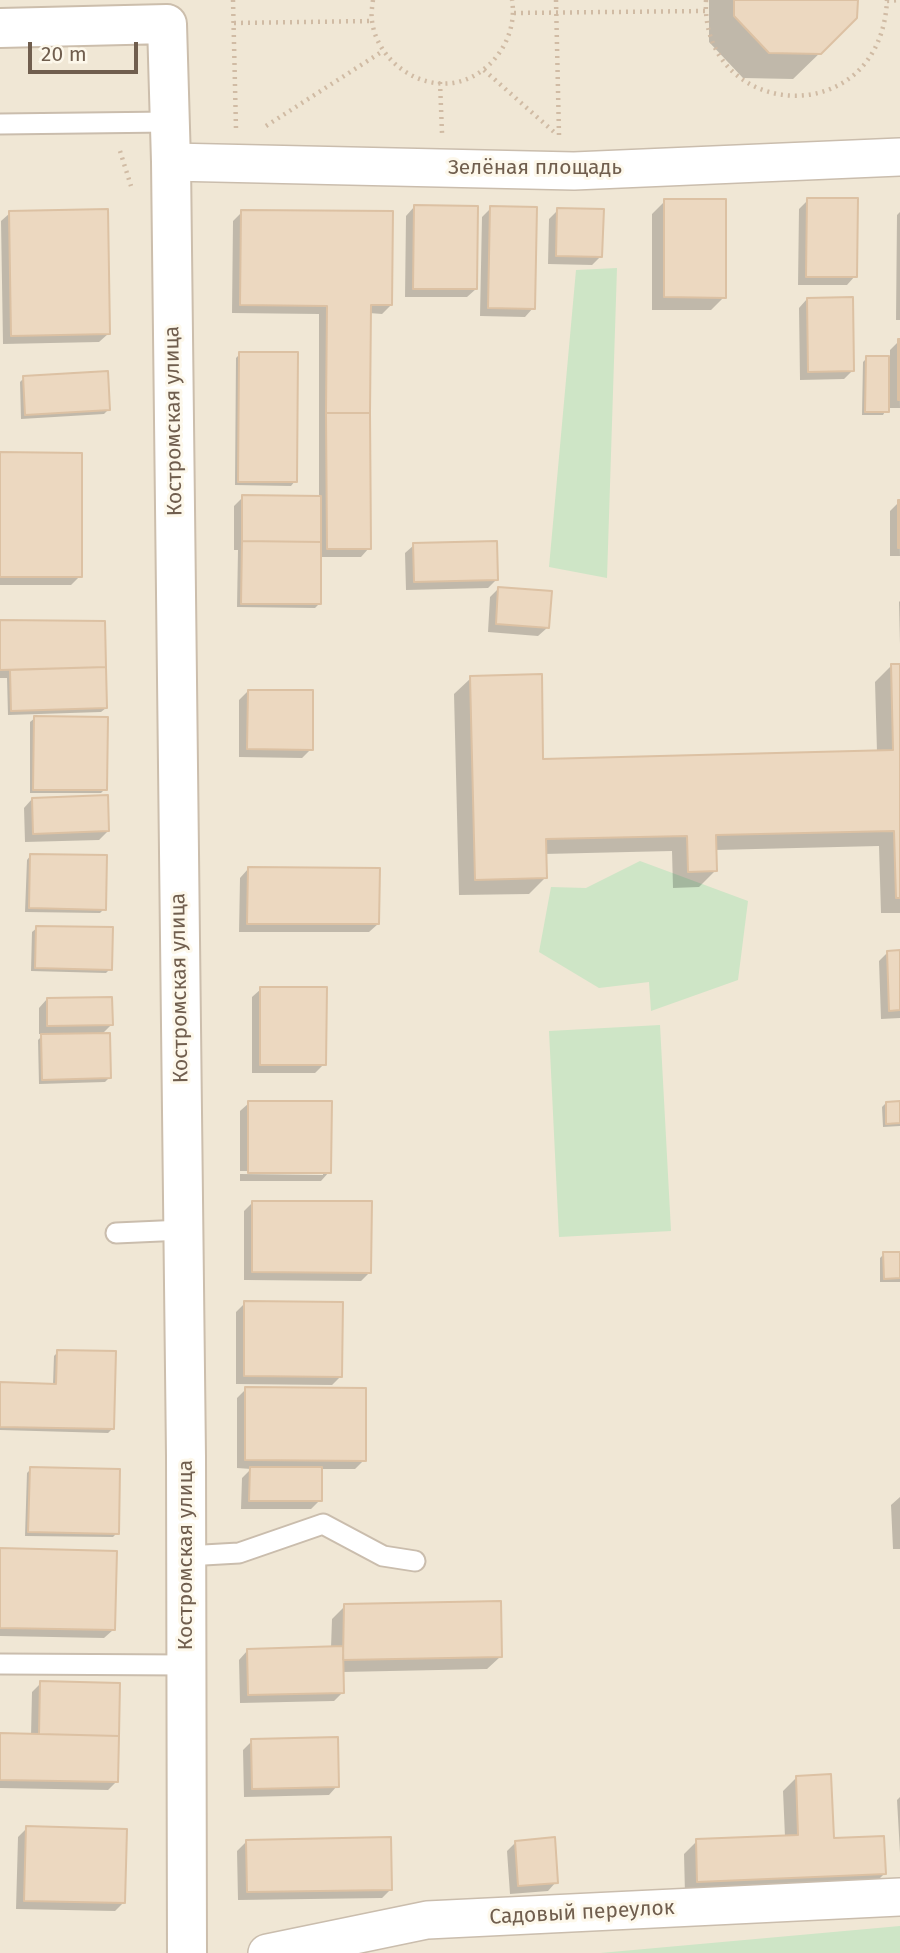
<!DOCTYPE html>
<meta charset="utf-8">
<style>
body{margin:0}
#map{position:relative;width:900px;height:1953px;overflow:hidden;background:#f9f4e6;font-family:"Fira Sans",sans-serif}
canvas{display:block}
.scale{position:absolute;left:28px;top:42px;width:110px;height:32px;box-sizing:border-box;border:4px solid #705e4e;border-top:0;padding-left:9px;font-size:21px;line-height:24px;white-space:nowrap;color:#705e4e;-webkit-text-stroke:5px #fdf8eb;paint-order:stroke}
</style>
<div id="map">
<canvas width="900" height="1953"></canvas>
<div class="scale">20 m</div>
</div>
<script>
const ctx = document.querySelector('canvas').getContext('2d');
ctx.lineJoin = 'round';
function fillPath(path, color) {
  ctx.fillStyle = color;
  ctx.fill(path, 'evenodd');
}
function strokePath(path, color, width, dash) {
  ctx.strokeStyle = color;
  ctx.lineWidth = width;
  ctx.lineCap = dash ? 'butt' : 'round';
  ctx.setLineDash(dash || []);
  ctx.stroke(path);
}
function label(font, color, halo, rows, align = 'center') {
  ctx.font = font + ' "Fira Sans",sans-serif';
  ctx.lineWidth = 6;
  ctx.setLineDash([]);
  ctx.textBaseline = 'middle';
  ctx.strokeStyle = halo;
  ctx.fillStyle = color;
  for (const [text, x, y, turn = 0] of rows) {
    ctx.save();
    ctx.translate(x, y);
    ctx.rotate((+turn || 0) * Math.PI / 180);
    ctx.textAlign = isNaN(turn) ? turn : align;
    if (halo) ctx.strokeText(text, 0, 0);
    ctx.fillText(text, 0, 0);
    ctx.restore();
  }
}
fillPath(new Path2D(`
 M 0,0 L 900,0 L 900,1949 L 751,1953 L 0,1953 Z`), '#f0e7d5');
fillPath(new Path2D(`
 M 617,268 L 607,578 L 549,567 L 576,270 Z
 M 640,861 L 748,901 L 738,980 L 651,1011 L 649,982 L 599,988 L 539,952 L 551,887 L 586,888 Z
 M 660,1025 L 671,1231 L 559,1237 L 549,1031 Z
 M 900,1926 L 900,1953 L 600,1953 Z`), '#cee5c6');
fillPath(new Path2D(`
 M 709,0 L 856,0 L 856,18 L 793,79 L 743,78 L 709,42 Z
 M 808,200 L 855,276 L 847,285 L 798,285 L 799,209 Z
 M 665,201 L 724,297 L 711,310 L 652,310 L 652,214 Z
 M 414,207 L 476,289 L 467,297 L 405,297 L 406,216 Z
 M 491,208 L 533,308 L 525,317 L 480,316 L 482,217 Z
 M 558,210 L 601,256 L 592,265 L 548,264 L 549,219 Z
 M 242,212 L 391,305 L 382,314 L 369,313 L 369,548 L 361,557 L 319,557 L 319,604 L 315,608 L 237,607 L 238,550 L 234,550 L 234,506 L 243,497 L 319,497 L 319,314 L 232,313 L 233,221 Z
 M 900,212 L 900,320 L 896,320 L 897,215 Z
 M 10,213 L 108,334 L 99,342 L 3,344 L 1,221 Z
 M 807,299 L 853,370 L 844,379 L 800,380 L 799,308 Z
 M 899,341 L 900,408 L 887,408 L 883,415 L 862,415 L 863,362 L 867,358 L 890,358 L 890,350 Z
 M 240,354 L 295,481 L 291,486 L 235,485 L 236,358 Z
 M 24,378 L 108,410 L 104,414 L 21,419 L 20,382 Z
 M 0,454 L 80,576 L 71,585 L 0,585 Z
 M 899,502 L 900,556 L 890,556 L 890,511 Z
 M 414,545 L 497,579 L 488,588 L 406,590 L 405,553 Z
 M 499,588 L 547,628 L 538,636 L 488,632 L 490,597 Z
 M 900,601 L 900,645 L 899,602 Z
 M 0,622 L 103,622 L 106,708 L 101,712 L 8,715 L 7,678 L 0,678 Z
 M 891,666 L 900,666 L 900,913 L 881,913 L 879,846 L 715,850 L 715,871 L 699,887 L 673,888 L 672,851 L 544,854 L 545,878 L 529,894 L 459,895 L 454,694 L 471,678 L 542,760 L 877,752 L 875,682 Z
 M 248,691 L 311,749 L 302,758 L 239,757 L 239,700 Z
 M 35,718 L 105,789 L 101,793 L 30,793 L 30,722 Z
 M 32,799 L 108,831 L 99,840 L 25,842 L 24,808 Z
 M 31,855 L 104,909 L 100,913 L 25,912 L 27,860 Z
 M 248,869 L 378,924 L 369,932 L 239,932 L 240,878 Z
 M 37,928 L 110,969 L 106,973 L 31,971 L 32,932 Z
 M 888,952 L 900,952 L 900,1018 L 881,1019 L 879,961 Z
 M 261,989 L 324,1064 L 315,1073 L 252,1073 L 252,997 Z
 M 47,999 L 111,1025 L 101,1035 L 109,1078 L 105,1082 L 39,1084 L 38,1040 L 44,1034 L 39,1034 L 39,1008 Z
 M 249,1103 L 329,1172 L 321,1181 L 240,1181 L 240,1174 L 323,1175 L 323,1171 L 240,1171 L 240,1111 Z
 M 886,1103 L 900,1103 L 900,1126 L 883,1127 L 882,1107 Z
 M 253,1202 L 370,1272 L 361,1281 L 244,1280 L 244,1211 Z
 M 884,1254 L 900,1254 L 900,1282 L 880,1282 L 880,1258 Z
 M 245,1303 L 341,1376 L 332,1385 L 236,1384 L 236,1312 Z
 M 58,1352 L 113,1428 L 108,1433 L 0,1430 L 0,1384 L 53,1385 L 54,1356 Z
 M 246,1389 L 364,1460 L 355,1469 L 320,1469 L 320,1500 L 311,1509 L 241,1509 L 242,1478 L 251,1469 L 237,1468 L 237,1398 Z
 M 31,1469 L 117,1533 L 113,1537 L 25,1536 L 27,1473 Z
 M 900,1497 L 900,1549 L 893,1549 L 891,1505 Z
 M 0,1550 L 113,1630 L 104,1638 L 0,1636 Z
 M 345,1606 L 500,1657 L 487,1669 L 342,1672 L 343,1692 L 334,1701 L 240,1703 L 239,1660 L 247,1651 L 331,1648 L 332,1619 Z
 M 41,1683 L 117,1781 L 108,1790 L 0,1788 L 0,1735 L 31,1736 L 32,1692 Z
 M 252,1741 L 337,1786 L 329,1795 L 244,1797 L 243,1750 Z
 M 796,1778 L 832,1840 L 884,1874 L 871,1887 L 685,1894 L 684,1854 L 697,1841 L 785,1837 L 783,1791 Z
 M 900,1797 L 900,1853 L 897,1800 Z
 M 27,1828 L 124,1902 L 115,1911 L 16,1909 L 18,1837 Z
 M 246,1842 L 391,1889 L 382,1898 L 238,1900 L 237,1851 Z
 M 516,1842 L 556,1882 L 548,1891 L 510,1894 L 507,1851 Z`), '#0003');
const building = new Path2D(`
 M 734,0 L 858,0 L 857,18 L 821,54 L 769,53 L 734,16 Z
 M 807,198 L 858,198 L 857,277 L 806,277 Z
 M 664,199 L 726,199 L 726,298 L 664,297 Z
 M 414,205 L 478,206 L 477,289 L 413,289 Z
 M 490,206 L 537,207 L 535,309 L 488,308 Z
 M 557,208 L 604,209 L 602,257 L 556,256 Z
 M 108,209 L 110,334 L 11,336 L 9,211 Z
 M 241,210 L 393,211 L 392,305 L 371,305 L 370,413 L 326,413 L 327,306 L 240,305 Z
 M 853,297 L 854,371 L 808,372 L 807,298 Z
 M 898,339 L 900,339 L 900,400 L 898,400 Z
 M 239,352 L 298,352 L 297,482 L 238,482 Z
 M 866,356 L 889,356 L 889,412 L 865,412 Z
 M 108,371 L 110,410 L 25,415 L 23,376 Z
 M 326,413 L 370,413 L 371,549 L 327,549 Z
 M 0,452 L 82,453 L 82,577 L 0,577 Z
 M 242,495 L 321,496 L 321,542 L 242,541 Z
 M 898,500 L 900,500 L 900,548 L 898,548 Z
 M 242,541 L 321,542 L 321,604 L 241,604 Z
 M 497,541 L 498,580 L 414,582 L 413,543 Z
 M 498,587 L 552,591 L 549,628 L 496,624 Z
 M 0,620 L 105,621 L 106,667 L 0,670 Z
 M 891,664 L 900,664 L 900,898 L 896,898 L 894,831 L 716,835 L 717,871 L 688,872 L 687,836 L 546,839 L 547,878 L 475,880 L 470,676 L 542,674 L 543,759 L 893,750 Z
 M 106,667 L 107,708 L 11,711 L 10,670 Z
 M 248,690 L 313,690 L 313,750 L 247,749 Z
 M 34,716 L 108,717 L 107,790 L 33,790 Z
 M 108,795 L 109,831 L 33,834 L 32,798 Z
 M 30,854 L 107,855 L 106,910 L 29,908 Z
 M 248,867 L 380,868 L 379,924 L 247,924 Z
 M 36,926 L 113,927 L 112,970 L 35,968 Z
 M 900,950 L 900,1010 L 889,1011 L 887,951 Z
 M 260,987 L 327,987 L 326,1065 L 260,1065 Z
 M 112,997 L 113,1025 L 47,1026 L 47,998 Z
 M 110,1033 L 111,1078 L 42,1080 L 41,1034 Z
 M 248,1101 L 332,1101 L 331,1173 L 248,1173 Z
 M 900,1101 L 900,1123 L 886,1124 L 886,1102 Z
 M 252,1201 L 372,1201 L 371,1273 L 252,1272 Z
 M 883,1252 L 900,1252 L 900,1278 L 884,1279 Z
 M 244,1301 L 343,1302 L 342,1377 L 244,1376 Z
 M 57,1350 L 116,1351 L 114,1429 L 0,1427 L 0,1382 L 56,1384 Z
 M 245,1387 L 366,1388 L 366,1461 L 245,1460 Z
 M 30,1467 L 120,1469 L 119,1534 L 28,1532 Z
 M 250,1467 L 322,1467 L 322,1501 L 249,1501 Z
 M 0,1548 L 117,1551 L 115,1630 L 0,1628 Z
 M 501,1601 L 502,1657 L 343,1660 L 344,1604 Z
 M 343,1646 L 344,1693 L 248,1695 L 247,1649 Z
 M 40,1681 L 120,1683 L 119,1736 L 39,1734 Z
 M 0,1733 L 119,1736 L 118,1782 L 0,1780 Z
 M 338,1737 L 339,1787 L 252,1789 L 251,1739 Z
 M 831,1774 L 834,1838 L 884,1836 L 886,1874 L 697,1882 L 696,1839 L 798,1835 L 796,1776 Z
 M 26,1826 L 127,1829 L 125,1903 L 24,1901 Z
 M 391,1837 L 392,1890 L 247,1892 L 246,1840 Z
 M 555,1837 L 558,1883 L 518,1886 L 515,1841 Z`);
fillPath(building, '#ecd8c0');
strokePath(building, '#dcc1a3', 2);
const service = new Path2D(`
 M 0,124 L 169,122
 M 116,1233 L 183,1230
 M 186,1556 L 239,1553 L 323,1524 L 383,1556 L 415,1561
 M 0,1664 L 186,1665`);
const minor = new Path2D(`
 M 171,162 L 574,171 L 900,157
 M 267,1953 L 427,1920 L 900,1897`);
const secondary = new Path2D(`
 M 0,28 L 167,24 L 171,162 L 186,1456 L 187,1953`);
strokePath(service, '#cabdad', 23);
strokePath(minor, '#cabdad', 40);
strokePath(secondary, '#ccbeac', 42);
strokePath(new Path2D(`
 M 233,0 L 236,129
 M 373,0 C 372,7 371,15 372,21 C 377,61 420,91 458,82 C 494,73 518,35 512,0
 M 556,0 L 559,135
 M 706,0 C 700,121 881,134 887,0
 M 887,1 L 900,0
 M 514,13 L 705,11
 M 234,23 L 371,21
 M 484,70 L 554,132
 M 440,82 L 442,133
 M 266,126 L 383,51
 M 120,151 L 131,186`), '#d0bba4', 4.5, [2, 5]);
strokePath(service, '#fff', 19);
strokePath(minor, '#fff', 37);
strokePath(secondary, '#fff', 38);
label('21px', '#705e4e', '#fdf8eb', [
 ["Зелёная площадь",535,168],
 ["Костромская улица",174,421,-91],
 ["Костромская улица",180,988,-91],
 ["Костромская улица",186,1555,-90],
 ["Садовый переулок",582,1913,-3]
]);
</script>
